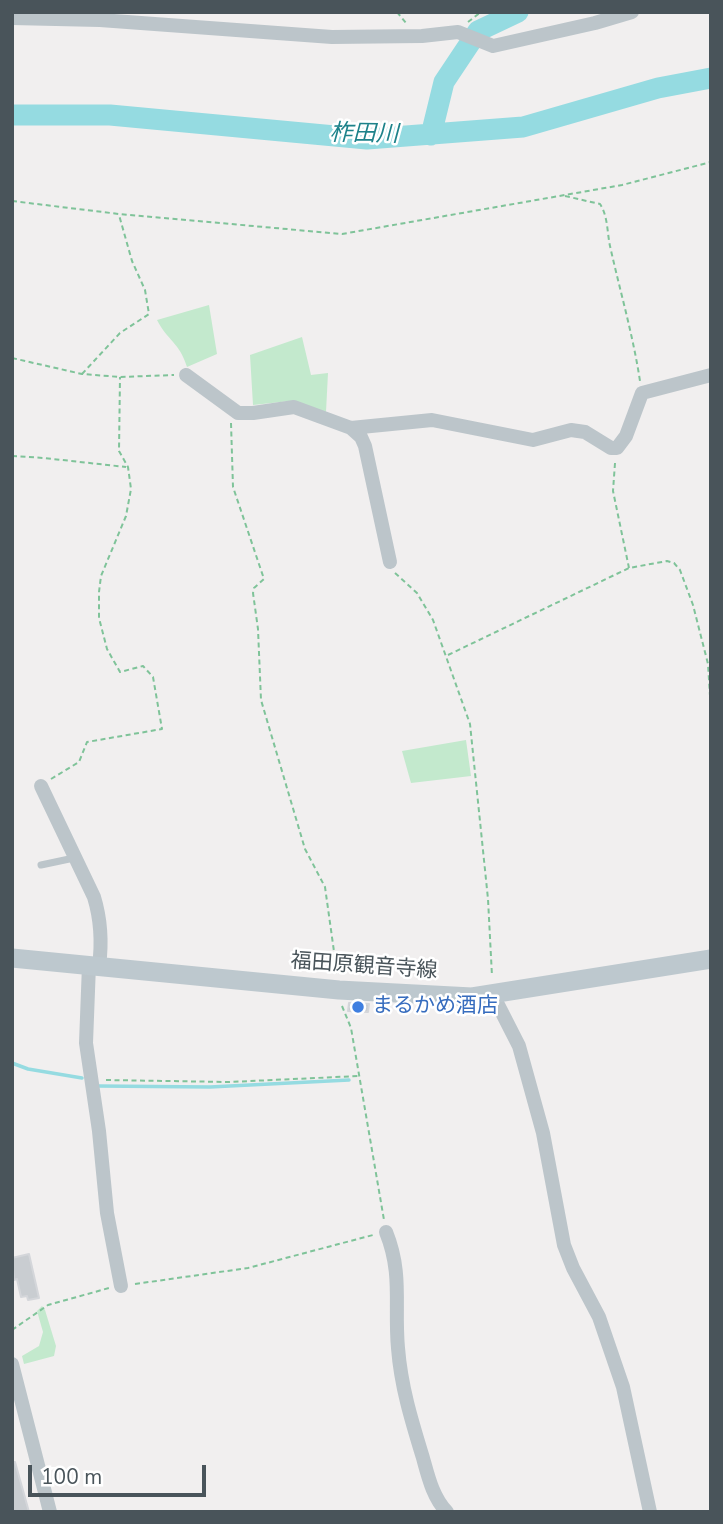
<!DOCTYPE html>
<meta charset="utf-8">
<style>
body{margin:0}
#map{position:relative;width:723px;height:1524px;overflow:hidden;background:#f1efef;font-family:"Nunito Sans",sans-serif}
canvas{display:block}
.frame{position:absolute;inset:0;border:14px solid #49545a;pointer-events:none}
.scale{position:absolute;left:28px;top:1465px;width:178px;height:32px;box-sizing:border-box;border:4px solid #49545a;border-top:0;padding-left:9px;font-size:21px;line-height:24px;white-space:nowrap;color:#49545a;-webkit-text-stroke:5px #fff;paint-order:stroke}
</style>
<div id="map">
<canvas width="723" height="1524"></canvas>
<div class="frame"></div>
<div class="scale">100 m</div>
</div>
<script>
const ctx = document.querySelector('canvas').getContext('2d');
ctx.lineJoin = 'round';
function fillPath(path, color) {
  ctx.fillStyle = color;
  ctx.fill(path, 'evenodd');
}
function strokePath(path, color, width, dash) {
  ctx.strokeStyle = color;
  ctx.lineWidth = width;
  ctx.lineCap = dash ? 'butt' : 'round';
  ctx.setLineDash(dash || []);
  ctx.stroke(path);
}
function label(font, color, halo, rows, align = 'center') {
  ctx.font = font + ' "Nunito Sans","Noto Sans JP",sans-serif';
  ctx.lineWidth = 5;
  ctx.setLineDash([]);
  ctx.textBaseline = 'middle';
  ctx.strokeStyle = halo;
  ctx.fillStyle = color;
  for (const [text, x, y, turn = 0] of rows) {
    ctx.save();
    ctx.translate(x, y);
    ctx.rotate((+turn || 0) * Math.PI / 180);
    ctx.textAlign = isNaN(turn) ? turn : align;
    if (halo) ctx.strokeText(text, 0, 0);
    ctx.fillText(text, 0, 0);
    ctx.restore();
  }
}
fillPath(new Path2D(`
 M 209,305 L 217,354 L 187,367 C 180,343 167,340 157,320 Z
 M 302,337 L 311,375 L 328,373 L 326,412 L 290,401 L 253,405 L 250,355 Z
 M 466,740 L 471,776 L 411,783 L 402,751 Z
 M 42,1306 L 45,1310 L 56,1346 L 54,1356 L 24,1364 L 22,1356 L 39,1346 L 43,1332 L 37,1311 Z`), '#c3e9cd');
strokePath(new Path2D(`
 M 12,1063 L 28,1069 L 82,1078
 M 98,1086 L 210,1087 L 349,1080`), '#95dbe1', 3.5);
strokePath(new Path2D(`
 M 12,115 L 110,115 L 367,139 L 523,127 L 658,88 L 711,78
 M 431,135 L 444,82 L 478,31 L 518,12`), '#95dbe1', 21);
const building = new Path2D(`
 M 349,1003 L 369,1004 L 368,1012 L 348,1011 Z
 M 29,1254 L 39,1298 L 28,1300 L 27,1296 L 21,1297 L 17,1279 L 14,1280 L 12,1258 Z
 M 12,1462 L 15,1462 L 29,1512 L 12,1512 Z`);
fillPath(building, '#c9cdd1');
strokePath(building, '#d4d6da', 2);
strokePath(new Path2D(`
 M 397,12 L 406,23
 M 468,22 L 481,12
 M 565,196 L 600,204 C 608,216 607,232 610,246 C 620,291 633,335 640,381
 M 12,201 L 119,214 L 342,234 L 622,185 L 711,162
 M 12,358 L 82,374 L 120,377 L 174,375
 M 82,374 L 120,333 L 149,314 L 145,290 L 132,261 L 119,215
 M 231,423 L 233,487 L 264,579 L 254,588 L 253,593 L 258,629 L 261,700 L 305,849 L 325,887 L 337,973
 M 12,456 L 44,458 L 126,467
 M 615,463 L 613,491 L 629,568
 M 395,573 L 417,593 L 433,620 L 470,724 L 488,899 L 492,976
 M 448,655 L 629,568 L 667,561 L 674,563 L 680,570 L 693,605 L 708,664 L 711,712
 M 51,779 L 79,762 L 87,742 L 162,729 L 153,677 L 143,666 L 120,672 L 107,649 L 99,618 L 99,592 L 101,576 L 126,516 L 131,489 L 128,467 L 119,451 L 120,377
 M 342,1006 L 351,1028 L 384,1220
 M 106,1080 L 229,1082 L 359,1076
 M 135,1284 L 248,1268 L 373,1235
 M 12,1330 L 48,1305 L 109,1288`), '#7fc399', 2, [5, 3.5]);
strokePath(new Path2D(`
 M 41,865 L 74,858`), '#bcc5ca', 7);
strokePath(new Path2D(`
 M 12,18 L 100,20 L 332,37 L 422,36 L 458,32 L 493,46 L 595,23 L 632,12
 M 186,375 L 238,413 L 253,413 L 294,407 L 351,428 L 432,420 L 533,440 L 571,430 L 585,432 L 611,448 L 617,448 L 626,436 L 642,393 L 711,375
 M 351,428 L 361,437 L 365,446 L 390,562
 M 41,786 L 94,897 C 101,920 102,943 99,966
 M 89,965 L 86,1043 L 99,1131 L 107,1213 L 121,1286
 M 493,995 L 519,1046 L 543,1133 L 564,1245 L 573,1268 L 599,1317 L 623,1387 L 650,1512
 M 386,1232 C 403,1274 394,1305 398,1348 C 401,1387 412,1422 423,1458 C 428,1476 433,1498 447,1512
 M 12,1364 L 50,1512`), '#bcc5ca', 14);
strokePath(new Path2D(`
 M 12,958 L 339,990 L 472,997 L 711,959`), '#bdc8ce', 19);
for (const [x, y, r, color] of [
 [358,1007,7,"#3f7fe0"]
]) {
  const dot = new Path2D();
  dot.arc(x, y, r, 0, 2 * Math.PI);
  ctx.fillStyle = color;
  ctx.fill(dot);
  strokePath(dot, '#fff', 2.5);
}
label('21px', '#49545a', '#fff', [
 ["福田原観音寺線",364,967,4]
]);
label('21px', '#366cbe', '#fff', [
 ["まるかめ酒店",372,1007]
], 'left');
label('italic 23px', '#1d828a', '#fff', [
 ["柞田川",364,135,1]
]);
</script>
